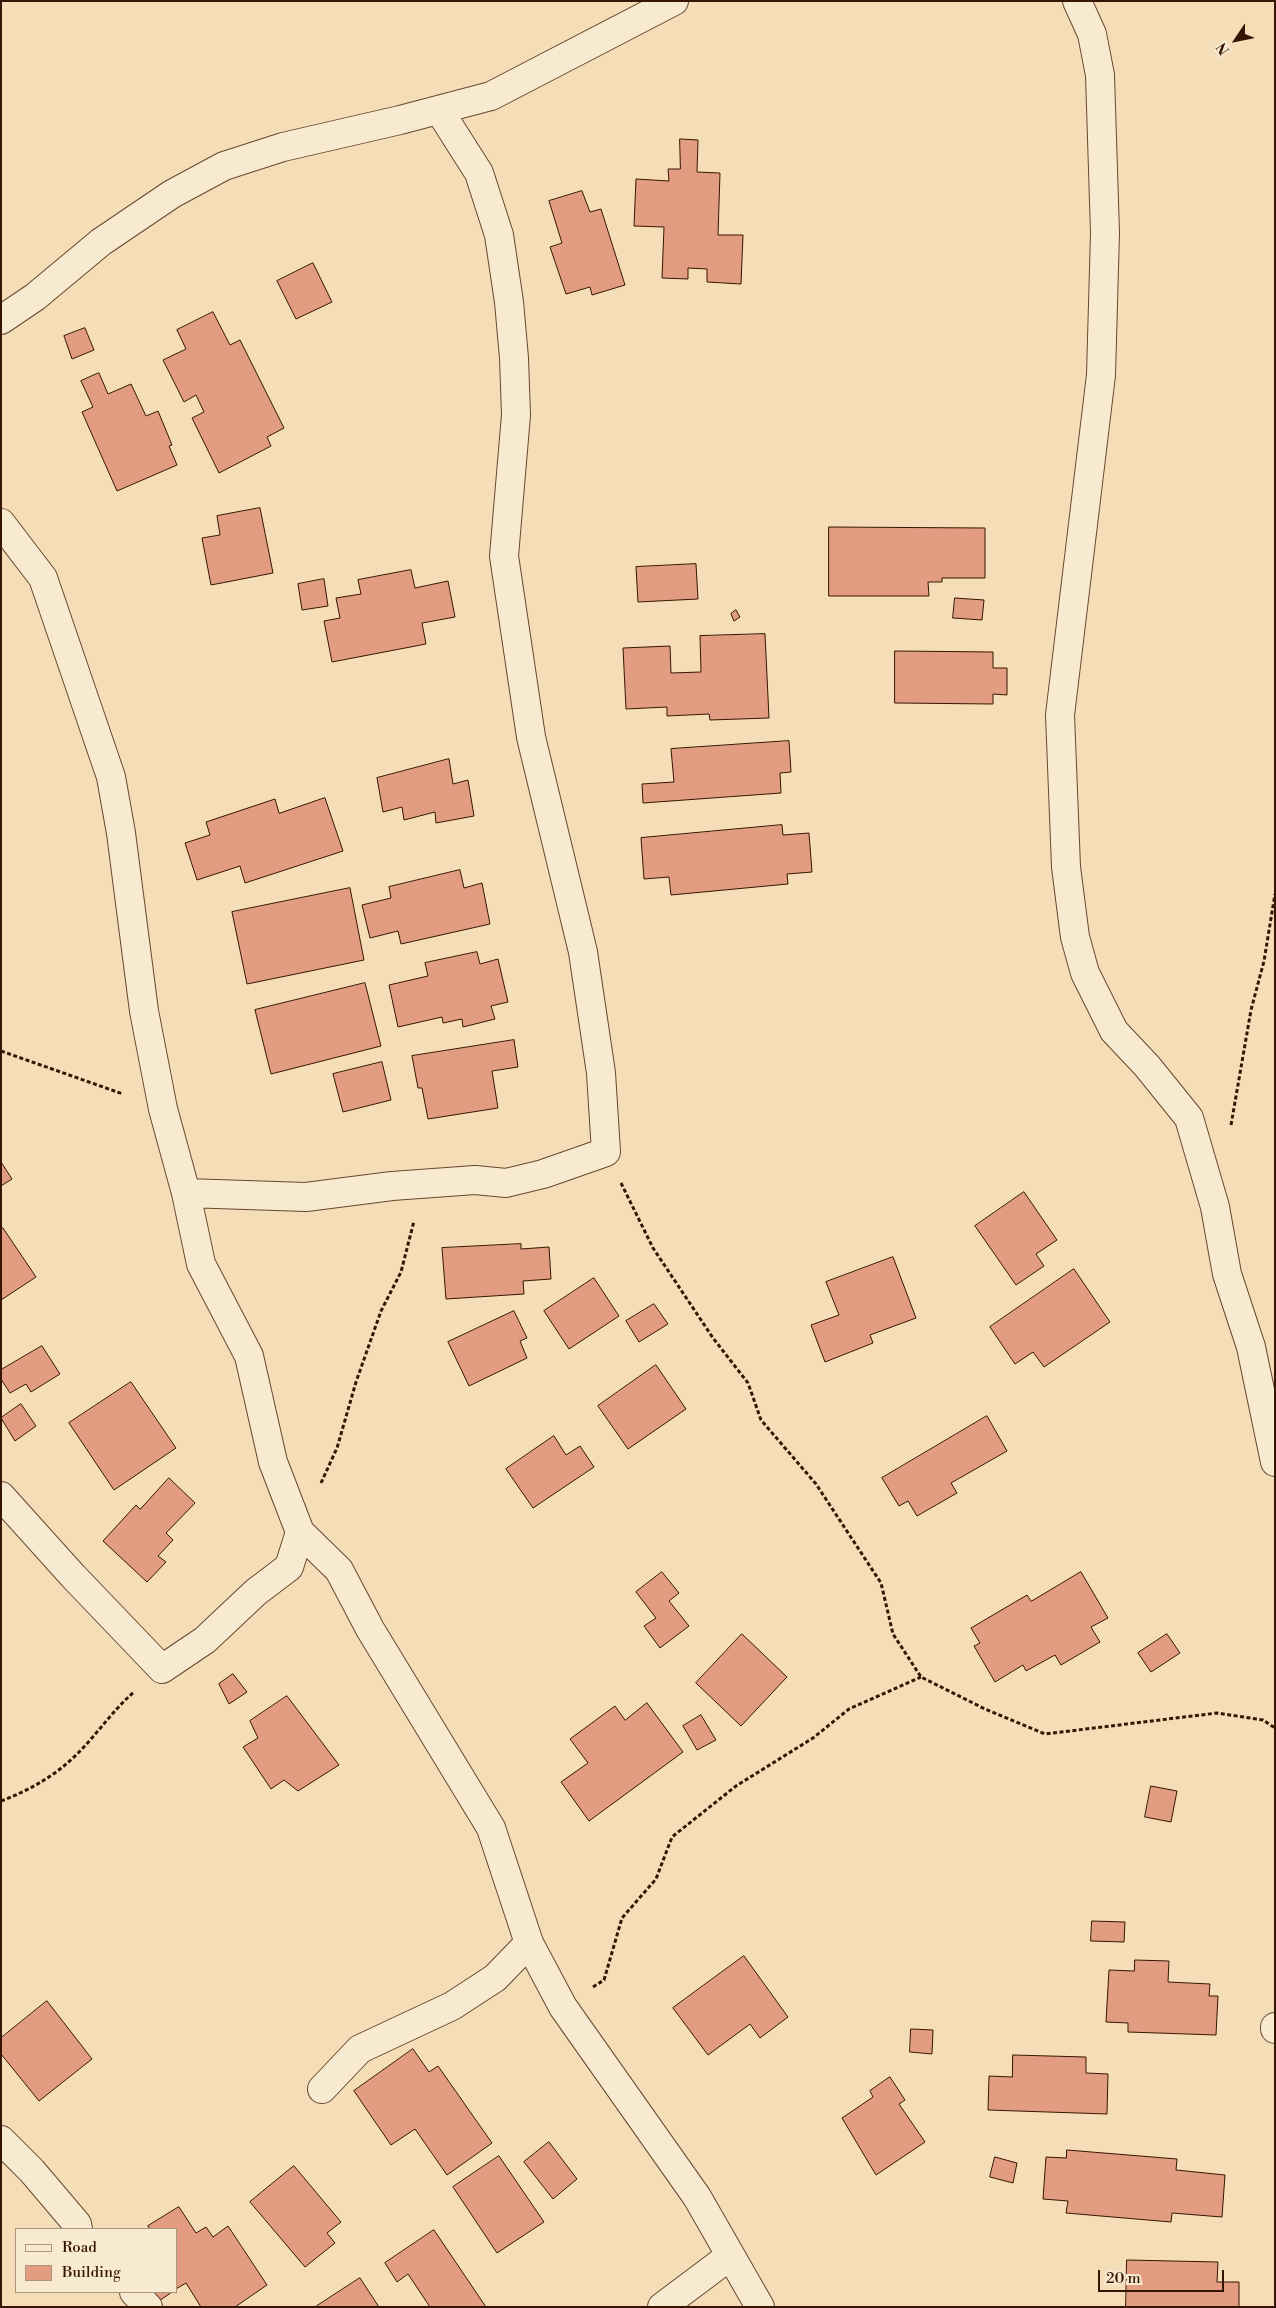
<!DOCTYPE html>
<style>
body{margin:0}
#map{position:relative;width:1276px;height:2308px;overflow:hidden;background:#f5deb7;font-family:"Libre Bodoni",serif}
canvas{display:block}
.frame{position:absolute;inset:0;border:2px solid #361503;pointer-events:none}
.legend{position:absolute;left:15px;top:2228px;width:162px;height:65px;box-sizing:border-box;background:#f8ead0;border:1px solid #aa957e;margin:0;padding:6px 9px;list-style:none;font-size:15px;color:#361503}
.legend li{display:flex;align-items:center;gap:10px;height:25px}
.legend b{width:25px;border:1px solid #aa957e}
.north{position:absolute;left:1211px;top:15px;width:50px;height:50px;-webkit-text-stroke:4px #f8ead0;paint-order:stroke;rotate:236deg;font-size:14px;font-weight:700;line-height:20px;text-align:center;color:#361503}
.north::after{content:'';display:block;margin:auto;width:18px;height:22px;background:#361503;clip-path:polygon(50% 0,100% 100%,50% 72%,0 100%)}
.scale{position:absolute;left:1098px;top:2270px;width:126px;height:22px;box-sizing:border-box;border:2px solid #361503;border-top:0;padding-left:6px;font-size:15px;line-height:18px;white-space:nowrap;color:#361503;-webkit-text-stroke:4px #f8ead0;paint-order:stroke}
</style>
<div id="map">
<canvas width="1276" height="2308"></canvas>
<div class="frame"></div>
<ul class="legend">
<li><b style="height:6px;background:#f8ead0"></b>Road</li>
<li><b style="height:14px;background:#e19c82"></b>Building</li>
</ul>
<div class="north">N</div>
<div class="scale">20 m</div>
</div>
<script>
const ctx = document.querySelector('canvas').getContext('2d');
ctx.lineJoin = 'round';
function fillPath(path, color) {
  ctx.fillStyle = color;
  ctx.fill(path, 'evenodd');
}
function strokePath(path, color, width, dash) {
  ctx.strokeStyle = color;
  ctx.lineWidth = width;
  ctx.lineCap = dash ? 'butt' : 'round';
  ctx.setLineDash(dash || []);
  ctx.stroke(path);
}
const building = new Path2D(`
 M 680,139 L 698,140 L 697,172 L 720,173 L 718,235 L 743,235 L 741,284 L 707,282 L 707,269 L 688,268 L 688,279 L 662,278 L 664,227 L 634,226 L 636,179 L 669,181 L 668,169 L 680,169 Z
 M 582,191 L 590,212 L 601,209 L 625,285 L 592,295 L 590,287 L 566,294 L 550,247 L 562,243 L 549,201 Z
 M 313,263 L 332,302 L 296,319 L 277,281 Z
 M 213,312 L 230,345 L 240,340 L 284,428 L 267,437 L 271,446 L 219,473 L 192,418 L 204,412 L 196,395 L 184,402 L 163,360 L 186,349 L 177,330 Z
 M 85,328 L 94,350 L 72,359 L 64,336 Z
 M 99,373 L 108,394 L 131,384 L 146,416 L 158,411 L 172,445 L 169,446 L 177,465 L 117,491 L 82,412 L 93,407 L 81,381 Z
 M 260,508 L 273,573 L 211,585 L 202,538 L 220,535 L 217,516 Z
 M 829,527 L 985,528 L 985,578 L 942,578 L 942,582 L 928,582 L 929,596 L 829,596 Z
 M 696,564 L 698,599 L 638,602 L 636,567 Z
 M 411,570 L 415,588 L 448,581 L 455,617 L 422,623 L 426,644 L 332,662 L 324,621 L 340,618 L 336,598 L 361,594 L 358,580 Z
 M 324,579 L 328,606 L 302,610 L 298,584 Z
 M 955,598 L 984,600 L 982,620 L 953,618 Z
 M 736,610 L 740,617 L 734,621 L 731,614 Z
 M 765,634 L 769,718 L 710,720 L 709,714 L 667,716 L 667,707 L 626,709 L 623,648 L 670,646 L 671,673 L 701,672 L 700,636 Z
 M 895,651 L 993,652 L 993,668 L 1007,668 L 1007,695 L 993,694 L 993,704 L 895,703 Z
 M 789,741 L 791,772 L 780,773 L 781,793 L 643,803 L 642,784 L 674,782 L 671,749 Z
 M 449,759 L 453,784 L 468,780 L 474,816 L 436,823 L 435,812 L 404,820 L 402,807 L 383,812 L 377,778 Z
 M 325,798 L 343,851 L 245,883 L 240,866 L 197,880 L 185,843 L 210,835 L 206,822 L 275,799 L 279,813 Z
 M 782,825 L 783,835 L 809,833 L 812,872 L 787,874 L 788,884 L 671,895 L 669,877 L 644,879 L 641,838 Z
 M 460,870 L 464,888 L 482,883 L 490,924 L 401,944 L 398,931 L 370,938 L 362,905 L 391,898 L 389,887 Z
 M 350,888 L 364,960 L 247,984 L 232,912 Z
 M 477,952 L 480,964 L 498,959 L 508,1002 L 491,1006 L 495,1019 L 463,1027 L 462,1019 L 443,1023 L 442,1017 L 398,1027 L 389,985 L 428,976 L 425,963 Z
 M 365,983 L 381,1046 L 271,1074 L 255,1010 Z
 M 514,1040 L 518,1067 L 492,1071 L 498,1108 L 428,1119 L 422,1088 L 418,1088 L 412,1056 Z
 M 382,1062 L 391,1100 L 343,1112 L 333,1074 Z
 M 1,1162 L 12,1179 L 1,1186 Z
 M 1024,1192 L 1057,1240 L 1036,1254 L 1044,1266 L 1016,1285 L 975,1226 Z
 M 3,1228 L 36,1277 L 1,1300 L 1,1230 Z
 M 521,1244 L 521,1249 L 549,1247 L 551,1279 L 523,1281 L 524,1294 L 446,1299 L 442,1248 Z
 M 893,1257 L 916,1318 L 870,1335 L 873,1343 L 825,1362 L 811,1325 L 839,1315 L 826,1282 Z
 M 1074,1269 L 1110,1322 L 1044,1367 L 1033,1352 L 1015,1364 L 990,1327 Z
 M 594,1278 L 619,1316 L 569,1349 L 544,1311 Z
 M 654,1304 L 668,1324 L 639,1342 L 626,1321 Z
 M 514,1311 L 527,1338 L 520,1341 L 527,1358 L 469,1386 L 448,1342 Z
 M 42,1346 L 60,1374 L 31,1392 L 26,1384 L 10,1393 L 1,1379 L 1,1370 Z
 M 656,1365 L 686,1409 L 628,1449 L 598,1406 Z
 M 131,1382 L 176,1448 L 114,1490 L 69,1423 Z
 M 21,1404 L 36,1426 L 15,1441 L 1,1418 Z
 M 987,1416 L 1007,1451 L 951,1483 L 957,1493 L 917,1516 L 908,1501 L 899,1506 L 882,1478 Z
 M 554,1436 L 566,1455 L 580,1446 L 594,1467 L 533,1508 L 506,1469 Z
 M 169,1478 L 195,1503 L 166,1533 L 173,1540 L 158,1556 L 166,1562 L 147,1582 L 103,1541 L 136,1505 L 140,1509 Z
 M 662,1572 L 679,1593 L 669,1601 L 689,1626 L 660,1648 L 644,1626 L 656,1618 L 636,1592 Z
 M 1081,1572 L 1108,1618 L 1091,1627 L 1100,1642 L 1061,1665 L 1055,1655 L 1026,1671 L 1023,1665 L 995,1682 L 974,1646 L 980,1643 L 971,1628 L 1027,1595 L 1031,1601 Z
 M 742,1634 L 787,1677 L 741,1726 L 696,1683 Z
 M 1167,1634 L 1180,1653 L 1151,1672 L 1138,1653 Z
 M 233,1674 L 247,1692 L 229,1704 L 219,1684 Z
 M 287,1696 L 339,1765 L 298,1791 L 284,1780 L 271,1789 L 243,1747 L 258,1738 L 250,1721 Z
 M 647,1703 L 683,1752 L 589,1821 L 561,1782 L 588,1763 L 570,1739 L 615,1706 L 625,1720 Z
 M 701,1715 L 716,1740 L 697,1750 L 683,1726 Z
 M 1151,1786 L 1177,1791 L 1171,1822 L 1145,1817 Z
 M 1092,1921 L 1125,1922 L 1124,1942 L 1091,1941 Z
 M 744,1956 L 788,2017 L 760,2038 L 750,2024 L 708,2055 L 673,2008 Z
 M 1135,1960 L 1169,1961 L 1168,1982 L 1210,1984 L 1209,1996 L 1218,1996 L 1216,2035 L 1128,2032 L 1128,2023 L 1106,2022 L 1109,1970 L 1134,1971 Z
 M 47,2001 L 92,2059 L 39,2101 L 1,2054 L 1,2038 Z
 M 911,2029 L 933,2030 L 932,2054 L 910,2052 Z
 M 413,2049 L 429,2072 L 438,2066 L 492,2143 L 447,2175 L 415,2129 L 391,2145 L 354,2091 Z
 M 1013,2055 L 1086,2057 L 1086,2073 L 1108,2074 L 1107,2114 L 988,2110 L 989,2076 L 1012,2077 Z
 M 890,2077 L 905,2100 L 899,2104 L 925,2142 L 876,2175 L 842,2118 L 873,2097 L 870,2091 Z
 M 549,2142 L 577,2179 L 553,2199 L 524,2162 Z
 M 1067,2150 L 1177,2159 L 1176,2170 L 1225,2175 L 1222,2217 L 1172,2213 L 1171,2222 L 1066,2213 L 1068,2201 L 1043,2199 L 1046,2157 L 1066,2158 Z
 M 499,2156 L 544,2222 L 497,2253 L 453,2187 Z
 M 995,2157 L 1017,2163 L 1013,2183 L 990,2177 Z
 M 294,2166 L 341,2222 L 327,2233 L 335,2243 L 305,2267 L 250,2202 Z
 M 179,2207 L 196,2233 L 206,2227 L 213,2237 L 228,2226 L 267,2285 L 235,2307 L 201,2307 L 186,2283 L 176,2289 L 176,2229 L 150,2229 L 148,2226 Z
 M 434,2230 L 486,2307 L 430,2307 L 408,2274 L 397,2282 L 385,2263 Z
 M 1127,2260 L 1218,2262 L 1217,2282 L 1239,2282 L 1239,2307 L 1126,2307 Z
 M 360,2278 L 379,2307 L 318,2307 L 317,2306 Z
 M 153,2292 L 172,2292 L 159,2301 Z`);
fillPath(building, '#e19c82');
strokePath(building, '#361503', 1);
const minor = new Path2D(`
 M 1077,1 L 1092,34 L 1100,75 L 1105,233 L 1101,375 L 1060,715 L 1066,867 L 1075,937 L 1085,973 L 1114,1031 L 1147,1066 L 1189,1118 L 1215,1207 L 1227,1274 L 1251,1347 L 1275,1462
 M 1,320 L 35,297 L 101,242 L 172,194 L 224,166 L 283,147 L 400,120 L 491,96 L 674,1
 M 1,523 L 43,578 L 111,777 L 121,833 L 144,1011 L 163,1109 L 186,1193 L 201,1264 L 249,1356 L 273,1462 L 300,1532 L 339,1570 L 370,1629 L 491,1828 L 529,1943 L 563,2007 L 697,2197 L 760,2307
 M 186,1193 L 306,1197 L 392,1186 L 475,1180 L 506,1183 L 543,1174 L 606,1152 L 601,1073 L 583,952 L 531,737 L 504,556 L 516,415 L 514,358 L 509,302 L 499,235 L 479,173 L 439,110
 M 1,1496 L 73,1576 L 162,1669 L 205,1640 L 256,1592 L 289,1567 L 300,1532
 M 1275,2027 L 1275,2029
 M 322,2089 L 360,2049 L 452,2006 L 495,1978 L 529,1943
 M 1,2140 L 32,2171 L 77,2224 L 78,2229
 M 134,2292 L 148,2307
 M 662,2307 L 730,2256`);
strokePath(minor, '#664730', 30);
strokePath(new Path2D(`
 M 1,1051 L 123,1094
 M 1231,1125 L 1251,1010 L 1264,961 L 1275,894
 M 621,1183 L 653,1248 L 713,1338 L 748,1383 L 761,1420 L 816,1484 L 881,1583 L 893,1634 L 921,1677 L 985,1709 L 1045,1734 L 1217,1713 L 1263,1720 L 1275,1728
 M 321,1483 L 337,1448 L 356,1382 L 381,1311 L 401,1272 L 414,1221
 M 1,1801 C 30,1790 57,1775 79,1752 C 98,1733 113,1710 134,1692
 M 593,1987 L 604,1980 L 622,1918 L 656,1879 L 672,1837 L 736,1786 L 813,1738 L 849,1709 L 921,1677`), '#361503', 3, [4, 2.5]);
strokePath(minor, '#f8ead0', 28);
</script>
